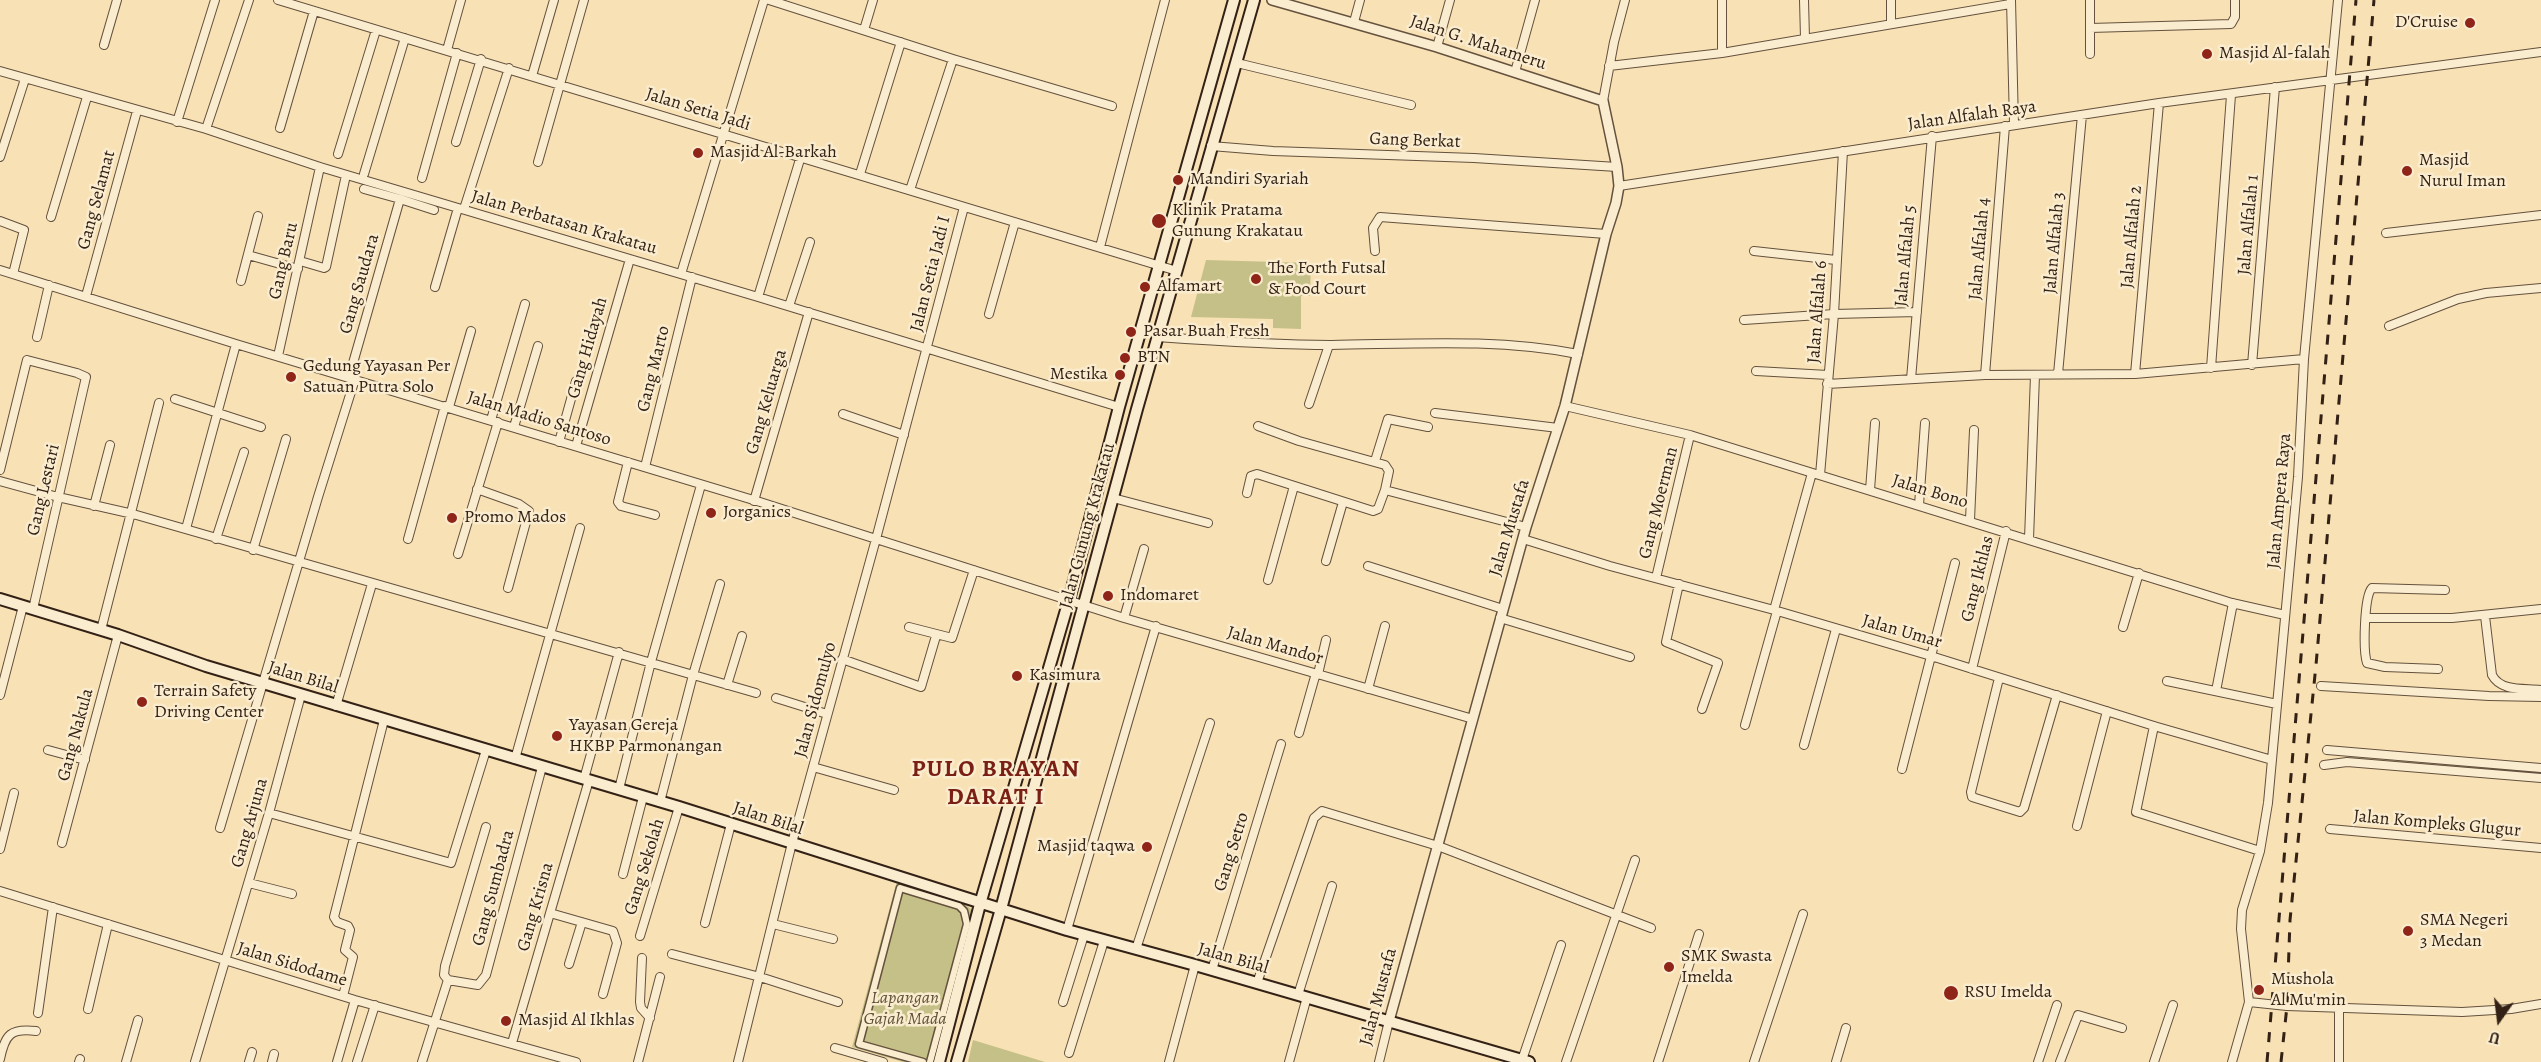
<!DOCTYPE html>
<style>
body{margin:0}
#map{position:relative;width:2541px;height:1062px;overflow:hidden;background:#f8e1b4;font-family:Alegreya,serif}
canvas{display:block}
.north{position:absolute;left:2469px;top:990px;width:60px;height:60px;-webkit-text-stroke:4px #faecce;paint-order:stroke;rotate:194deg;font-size:16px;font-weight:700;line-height:24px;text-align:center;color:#332116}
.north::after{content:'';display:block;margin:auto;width:21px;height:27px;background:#332116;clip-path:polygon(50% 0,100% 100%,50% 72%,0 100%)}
</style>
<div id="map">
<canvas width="2541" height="1062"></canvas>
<div class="north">U</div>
</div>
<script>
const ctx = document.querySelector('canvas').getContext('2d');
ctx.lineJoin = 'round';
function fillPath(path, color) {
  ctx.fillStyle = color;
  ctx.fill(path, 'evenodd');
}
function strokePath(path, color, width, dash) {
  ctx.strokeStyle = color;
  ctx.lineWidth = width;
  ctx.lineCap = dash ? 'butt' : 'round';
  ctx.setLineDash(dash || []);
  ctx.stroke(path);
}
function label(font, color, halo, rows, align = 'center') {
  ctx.font = font + ' Alegreya,serif';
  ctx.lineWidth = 5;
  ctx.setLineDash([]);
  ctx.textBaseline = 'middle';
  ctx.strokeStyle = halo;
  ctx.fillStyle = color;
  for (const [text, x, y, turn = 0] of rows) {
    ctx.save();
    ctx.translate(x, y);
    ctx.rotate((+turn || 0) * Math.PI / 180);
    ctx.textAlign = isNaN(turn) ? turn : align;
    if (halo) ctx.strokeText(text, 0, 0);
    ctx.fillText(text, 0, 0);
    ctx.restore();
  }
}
fillPath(new Path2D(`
 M 1206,260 L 1311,263 L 1310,296 L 1301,296 L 1301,329 L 1273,328 L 1273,319 L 1191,317 Z
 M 897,881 L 962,902 L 971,909 L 972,919 L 933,1062 L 903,1062 L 852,1047 Z
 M 973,1040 L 1045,1062 L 968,1062 Z`), '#c5c087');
const pedestrian = new Path2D(`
 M 923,1062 L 859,1044 L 900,888 L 959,906 L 964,911 L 967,924 L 930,1062`);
const minor = new Path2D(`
 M 278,0 L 1177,271
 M 769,0 L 953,59 L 1112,106
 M 1722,0 L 1722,53
 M 1804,0 L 1805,38
 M 2011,0 L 2014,124
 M 1354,22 L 1360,0
 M 1891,24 L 1891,0
 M 2090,28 L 2231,24 L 2235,17 L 2235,0
 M 864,30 L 873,0
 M 104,45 L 117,0
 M 1437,47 L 1450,0
 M 447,50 L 461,0
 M 2090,54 L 2090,0
 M 1237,63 L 1411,105
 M 1609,66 L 1722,53 L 2010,4
 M 0,71 L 206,129 L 320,167 L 758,297 L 1119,407
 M 1515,72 L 1535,0
 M 532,76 L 554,0
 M 1603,101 L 1614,42 L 1625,0
 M 177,122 L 215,0
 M 280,128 L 314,11
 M 206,129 L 249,0
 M 456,142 L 481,59
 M 1211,146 L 1273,151 L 1474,158 L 1617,167
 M 338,154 L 376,30
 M 0,157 L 25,79
 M 538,162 L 584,0
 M 364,174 L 405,38
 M 860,174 L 901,42
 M 422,178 L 457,53
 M 1619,186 L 2159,103 L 2541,52
 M 364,189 L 400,199
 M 910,190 L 953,59
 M 464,209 L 509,68
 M 51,217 L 87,97
 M 0,221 L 24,230 L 13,274
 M 2386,233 L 2541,215
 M 1100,247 L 1165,0
 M 1375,251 L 1373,228 L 1380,217 L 1606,234
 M 1754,251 L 1836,260
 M 248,255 L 298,269
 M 300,261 L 324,268 L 326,267 L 346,175
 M 0,270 L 236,344 L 760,502 L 1124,618 L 1473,719
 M 681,274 L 764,0
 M 241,281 L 258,216
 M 435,287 L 458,208
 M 86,296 L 137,111
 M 758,297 L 801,156
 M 789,306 L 810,242
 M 989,314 L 1015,222
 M 1744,320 L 1834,314 L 1917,312
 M 2389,326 L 2458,299 L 2486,293 L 2541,288
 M 37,337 L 49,285
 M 1157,337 C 1215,341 1273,345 1331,345 C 1414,344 1496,338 1578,354
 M 278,356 L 320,167
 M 2252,365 L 2275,87
 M 2211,368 L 2231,95
 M 1756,371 L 1828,375
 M 2058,374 L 2082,115
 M 2135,374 L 2159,103
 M 1985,375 L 2005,126
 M 349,377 L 400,199 L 434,210
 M 1911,379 L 1932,136
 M 1827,384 L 1985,375 L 2135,374 L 2304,359
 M 175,399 L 261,427
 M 1309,404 L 1329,345
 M 1565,406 L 1690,435 L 2232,603 L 2285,615
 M 449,407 L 471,331
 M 1435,413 L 1558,428
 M 843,414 L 904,435
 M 491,420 L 525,304
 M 1258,426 L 1299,441 L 1385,465 L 1389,471 L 1385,490 L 1526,527
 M 514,427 L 538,346
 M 559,442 L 576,381
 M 576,446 L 630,259
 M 1375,461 L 1388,419 L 1428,427
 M 628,462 L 618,502 L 621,506 L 655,515
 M 645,467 L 692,277
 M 0,470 L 27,360 L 77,373 L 86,377 L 33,609
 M 1820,475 L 1834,314 L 1843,151
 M 0,481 L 58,497 L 133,514 L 756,693
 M 477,489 L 519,504 L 529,511 L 508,588
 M 1870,490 L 1875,423
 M 1247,493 L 1251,476 L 1257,474 L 1373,511 L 1378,509 L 1385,490
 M 1113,498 L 1208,523
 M 754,501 L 809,312
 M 1919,505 L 1925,423
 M 94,506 L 110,445
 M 1970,520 L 1974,430
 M 187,525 L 236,344
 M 216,539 L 244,452
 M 408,539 L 445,406
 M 1523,539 L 1610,566 L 1774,610 L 1931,656 L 2154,726 L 2272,760
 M 2029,539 L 2035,375
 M 253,550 L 286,439
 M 458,554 L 498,422
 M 1326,561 L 1343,502
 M 1368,566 L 1503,609
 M 1656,578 L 1690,435
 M 1268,580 L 1294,486
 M 1679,584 L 1666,642 L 1718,663 L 1702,709
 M 1774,610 L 1812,473
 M 2485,616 L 2492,675 C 2501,692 2524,688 2541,690
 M 1124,618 L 1144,549
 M 1500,618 L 1630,657
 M 2367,618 L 2452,618 L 2541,609
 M 909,627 L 952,638 L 974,570
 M 2123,627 L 2139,573
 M 101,630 L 159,403
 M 842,659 L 921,687 L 936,636
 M 1972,669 L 2006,531
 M 2438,669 L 2385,667 L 2367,663 C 2363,651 2364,596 2372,588 L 2445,590
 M 1318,674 L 1326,640
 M 1999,678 L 1971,792 L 1972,797 L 2020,812 L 2024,808 L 2057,695
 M 2167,681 L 2277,704
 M 727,685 L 742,636
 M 2321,686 L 2489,696 L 2541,697
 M 1368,689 L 1385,626
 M 2216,691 L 2233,603
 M 0,695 L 23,606
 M 776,698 L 827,714
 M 336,706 L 372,584
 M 1745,725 L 1777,611
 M 2154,726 L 2136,812 L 2260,851
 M 1299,733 L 1316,673
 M 1804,745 L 1836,629
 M 48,750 L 85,760
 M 2327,750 L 2541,768
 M 515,759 L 580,528
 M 2324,765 L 2347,762 L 2541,778
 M 813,767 L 894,790
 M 1902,769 L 1955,563
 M 584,779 L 619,652
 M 619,789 L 651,662 L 701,485
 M 660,802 L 693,675 L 720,584
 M 269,813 L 451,863 L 486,750
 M 2077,826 L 2107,711
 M 220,828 L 318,497 L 355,379
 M 2330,829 L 2541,848
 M 62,843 L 118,635
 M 0,849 L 14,793
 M 623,874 L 643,797
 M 249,883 L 292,894
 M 0,891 L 355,1000 L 576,1062
 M 550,913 L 613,931 L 617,943 L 603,994
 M 705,923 L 731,824
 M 773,924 L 833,939
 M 1067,930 L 1156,626
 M 640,936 L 679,807
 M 1136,949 L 1210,723
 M 672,954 L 760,977 L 838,1002
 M 642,958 L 640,1002 L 641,1008 L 650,1018
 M 569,964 L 582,922
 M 1212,970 L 1281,744
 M 448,980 L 478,985 L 486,975 L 542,767
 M 1257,983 L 1314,818 L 1322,811 L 1438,846 L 1651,928
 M 1298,995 L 1332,886
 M 343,996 L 353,957 L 345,950 L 350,930 L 348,926 L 337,922 L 334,917 L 384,720
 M 1063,1002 L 1084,935
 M 2249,1002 L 2287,1006 L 2462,1012 L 2511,1009 L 2541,1004
 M 2339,1006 L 2339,1062
 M 88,1009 L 108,924
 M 38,1013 L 53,907
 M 512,1043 L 589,780
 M 835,1048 L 883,1062
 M 1069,1053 L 1104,941
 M 0,1059 C 5,1034 11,1028 36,1031
 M 1522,1060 L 1561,945
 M 79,1062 L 80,1059
 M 126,1062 L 138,1020
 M 195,1062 L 269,813 L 301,695
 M 249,1062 L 252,1052
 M 272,1062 L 274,1054
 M 337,1062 L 355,1000
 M 357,1062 L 375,1005
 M 422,1062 L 448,980 L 444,975 L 445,966 L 486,827
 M 638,1062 L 660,977
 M 738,1062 L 792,843 L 876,539 L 964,207
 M 1169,1062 L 1195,965
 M 1289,1062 L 1307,997
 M 1379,1062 L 1389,1021
 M 1566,1062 L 1635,860
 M 1658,1062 L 1699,934
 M 1754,1062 L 1803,914
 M 1836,1062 L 1846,1028
 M 2038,1062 L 2057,1005
 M 2060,1062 L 2078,1015 L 2122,1028
 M 2154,1062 L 2173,1005
 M 2232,1062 L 2249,1002 L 2241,929 L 2242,910 L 2260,851 L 2268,803 L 2298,477 L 2304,359 L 2338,0`);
const tertiary = new Path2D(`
 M 1272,0 L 1437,47 L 1603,101 L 1617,167 L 1619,186 L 1616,203 L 1606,234 L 1565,406 L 1526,527 L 1389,1021`);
const secondary = new Path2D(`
 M 0,599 L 118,635 L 206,666 L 679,807 L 1067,930 L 1195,965 L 1529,1062
 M 939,1062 L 980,904 L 1069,600 L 1119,407 L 1234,0
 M 957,1062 L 1001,909 L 1137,409 L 1254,0`);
strokePath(pedestrian, '#64513e', 9);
strokePath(minor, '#64513e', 10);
strokePath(tertiary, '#64513e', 12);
strokePath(secondary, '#332116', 14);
strokePath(pedestrian, '#faecce', 6);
strokePath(minor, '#faecce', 8);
strokePath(tertiary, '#faecce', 9);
strokePath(secondary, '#faecce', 10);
strokePath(new Path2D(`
 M 2267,1062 L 2356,0
 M 2281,1062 L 2287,1006 L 2290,920 L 2316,665 L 2374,0`), '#332116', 3, [10, 10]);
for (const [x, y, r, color] of [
 [2470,23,6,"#8f2418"],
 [2207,54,6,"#8f2418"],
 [698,153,6,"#8f2418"],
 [2407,171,6,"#8f2418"],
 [1178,180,6,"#8f2418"],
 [1159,221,8,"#8f2418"],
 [1256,279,6,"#8f2418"],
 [1145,287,6,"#8f2418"],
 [1131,332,6,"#8f2418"],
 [1125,358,6,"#8f2418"],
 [1120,375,6,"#8f2418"],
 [291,377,6,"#8f2418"],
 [711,513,6,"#8f2418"],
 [452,518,6,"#8f2418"],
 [1108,596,6,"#8f2418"],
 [1017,676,6,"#8f2418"],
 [142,702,6,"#8f2418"],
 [557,736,6,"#8f2418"],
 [1147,847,6,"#8f2418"],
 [2408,931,6,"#8f2418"],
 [1669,967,6,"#8f2418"],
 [2259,990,6,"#8f2418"],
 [1951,993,8,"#8f2418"],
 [506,1021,6,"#8f2418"]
]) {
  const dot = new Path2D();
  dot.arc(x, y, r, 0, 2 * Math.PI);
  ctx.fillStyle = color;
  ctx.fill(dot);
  strokePath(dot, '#faecce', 2);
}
label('18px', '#332116', '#faecce', [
 ["D'Cruise",2458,23,"right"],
 ["Masjid Al-falah",2219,54],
 ["Masjid Al-Barkah",710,153],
 ["Masjid",2419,161],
 ["Nurul Iman",2419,182],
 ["Mandiri Syariah",1190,180],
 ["Klinik Pratama",1172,211],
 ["Gunung Krakatau",1172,232],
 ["The Forth Futsal",1268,269],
 ["& Food Court",1268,290],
 ["Alfamart",1157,287],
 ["Pasar Buah Fresh",1143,332],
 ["BTN",1137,358],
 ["Gedung Yayasan Per",303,367],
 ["Satuan Putra Solo",303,388],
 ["Mestika",1108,375,"right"],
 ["Jorganics",723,513],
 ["Promo Mados",464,518],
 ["Indomaret",1120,596],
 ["Kasimura",1029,676],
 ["Terrain Safety",154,692],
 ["Driving Center",154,713],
 ["Yayasan Gereja",569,726],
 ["HKBP Parmonangan",569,747],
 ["Masjid taqwa",1135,847,"right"],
 ["SMA Negeri",2420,921],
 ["3 Medan",2420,942],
 ["SMK Swasta",1681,957],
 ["Imelda",1681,978],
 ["Mushola",2271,980],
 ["Al Mu'min",2271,1001],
 ["RSU Imelda",1964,993],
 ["Masjid Al Ikhlas",518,1021]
], 'left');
label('18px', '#332116', '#faecce', [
 ["Jalan G. Mahameru",1478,43,18],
 ["Jalan Setia Jadi",698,110,17],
 ["Jalan Alfalah Raya",1972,116,-8],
 ["Gang Berkat",1415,141,2],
 ["Gang Selamat",97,200,-75],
 ["Jalan Perbatasan Krakatau",564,223,16],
 ["Jalan Alfalah 1",2249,225,-85],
 ["Jalan Alfalah 2",2132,237,-85],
 ["Jalan Alfalah 3",2055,243,-85],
 ["Jalan Alfalah 4",1980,249,-85],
 ["Jalan Alfalah 5",1906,256,-85],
 ["Gang Baru",284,261,-77],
 ["Jalan Setia Jadi I",931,274,-76],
 ["Gang Saudara",360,284,-74],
 ["Jalan Alfalah 6",1818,312,-86],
 ["Gang Hidayah",588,348,-74],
 ["Gang Marto",654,369,-76],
 ["Gang Keluarga",767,402,-74],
 ["Jalan Madio Santoso",539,419,17],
 ["Gang Lestari",44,490,-77],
 ["Jalan Bono",1930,492,17],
 ["Jalan Ampera Raya",2280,501,-85],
 ["Gang Moerman",1659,503,-76],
 ["Jalan Gunung Krakatau",1088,526,-75],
 ["Jalan Mustafa",1510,528,-73],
 ["Gang Ikhlas",1978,579,-76],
 ["Jalan Umar",1902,632,16],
 ["Jalan Mandor",1275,646,16],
 ["Jalan Bilal",303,678,17],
 ["Jalan Sidomulyo",816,700,-75],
 ["Gang Nakula",76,735,-75],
 ["Jalan Bilal",768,819,18],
 ["Gang Arjuna",250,823,-74],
 ["Jalan Kompleks Glugur",2437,824,5],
 ["Gang Setro",1232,852,-73],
 ["Gang Sekolah",645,867,-73],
 ["Gang Sumbadra",494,888,-75],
 ["Gang Krisna",536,907,-74],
 ["Jalan Bilal",1233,959,16],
 ["Jalan Sidodame",292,965,17],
 ["Jalan Mustafa",1379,997,-75]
]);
label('italic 18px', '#5f5138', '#faecce', [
 ["Lapangan",905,999],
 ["Gajah Mada",905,1020]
]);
ctx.letterSpacing = '1.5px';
label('bold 24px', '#7a1f14', '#faecce', [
 ["PULO BRAYAN",996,770],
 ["DARAT I",996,798]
]);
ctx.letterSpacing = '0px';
</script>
